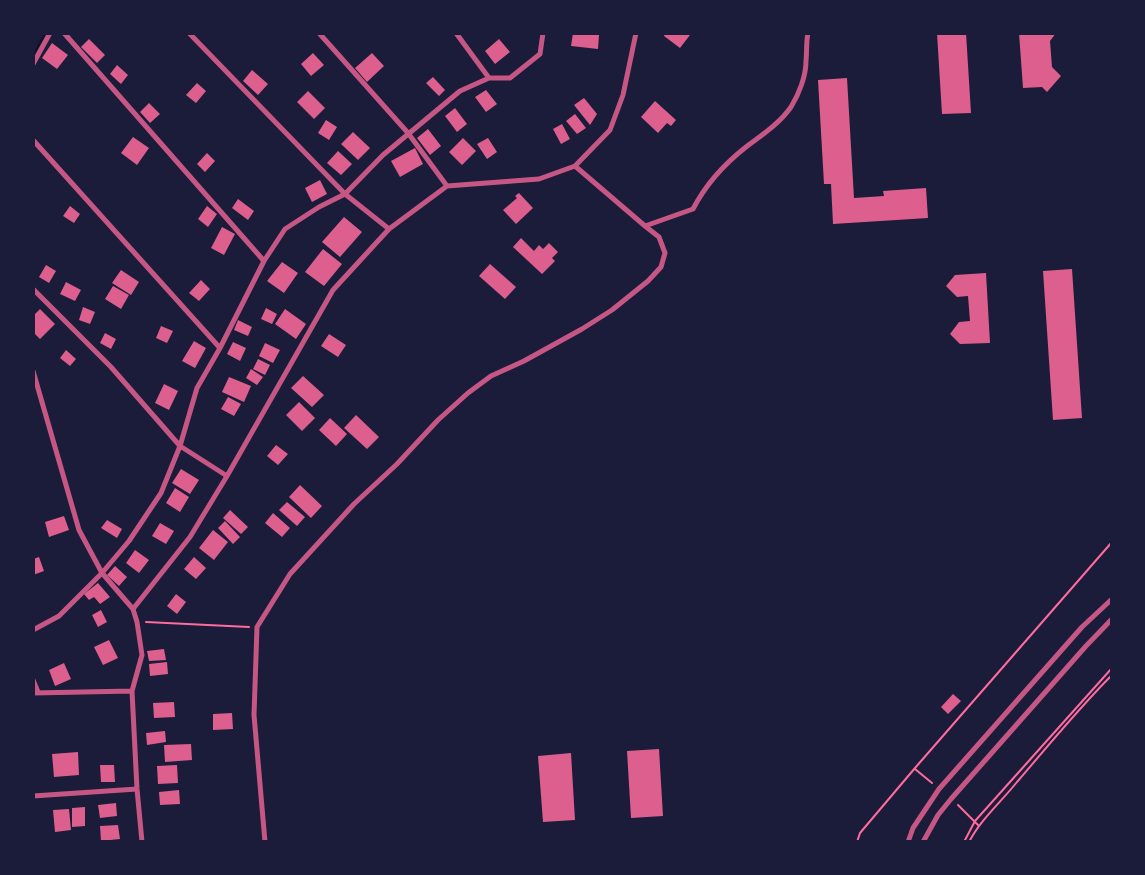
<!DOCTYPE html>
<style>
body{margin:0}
#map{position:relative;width:1145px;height:875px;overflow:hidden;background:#1b1b3a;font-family:"PT Serif",serif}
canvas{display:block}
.frame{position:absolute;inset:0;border:35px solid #1b1b3a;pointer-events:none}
</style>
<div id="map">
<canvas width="1145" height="875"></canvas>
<div class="frame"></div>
</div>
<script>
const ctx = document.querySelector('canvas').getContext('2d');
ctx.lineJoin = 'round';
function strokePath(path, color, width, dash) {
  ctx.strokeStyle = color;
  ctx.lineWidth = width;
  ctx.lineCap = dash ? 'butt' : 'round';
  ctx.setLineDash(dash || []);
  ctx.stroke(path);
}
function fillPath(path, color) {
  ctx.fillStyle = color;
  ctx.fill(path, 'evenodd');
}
strokePath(new Path2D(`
 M 33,57 L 46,33`), '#12122b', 3.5);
fillPath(new Path2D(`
 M 573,33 L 599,35 L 598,49 L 571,46 Z
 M 665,33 L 688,33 L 690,35 L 680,48 L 664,36 Z
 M 937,33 L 966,33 L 971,113 L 942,114 Z
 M 1019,33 L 1056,33 L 1050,41 L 1052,67 L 1061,76 L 1047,92 L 1042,87 L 1023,88 Z
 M 89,39 L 105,55 L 97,63 L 81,47 Z
 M 499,39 L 510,52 L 495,64 L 485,51 Z
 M 52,43 L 68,55 L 57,69 L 42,58 Z
 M 313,53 L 324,65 L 311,76 L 301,64 Z
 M 372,53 L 384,66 L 367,82 L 355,68 Z
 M 117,65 L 128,75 L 121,84 L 110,74 Z
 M 252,70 L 268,84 L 258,95 L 243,81 Z
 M 433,77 L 445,90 L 439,96 L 426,83 Z
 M 847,78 L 854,198 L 884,196 L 883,191 L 926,188 L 928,218 L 833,224 L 831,184 L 824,184 L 818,80 Z
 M 197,83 L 206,91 L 196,103 L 186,95 Z
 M 486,90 L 497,104 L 486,112 L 475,97 Z
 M 308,91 L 325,108 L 314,119 L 297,102 Z
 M 584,98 L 597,114 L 590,125 L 574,105 Z
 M 655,101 L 676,120 L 671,126 L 667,123 L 658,133 L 641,117 Z
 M 149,103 L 160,114 L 150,123 L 140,112 Z
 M 455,108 L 467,124 L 457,132 L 445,116 Z
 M 575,114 L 586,128 L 577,134 L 566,121 Z
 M 326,120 L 337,127 L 329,140 L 318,133 Z
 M 562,124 L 570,139 L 561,144 L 553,129 Z
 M 428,129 L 441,146 L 430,155 L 417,138 Z
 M 353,132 L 370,148 L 358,160 L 341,144 Z
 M 133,137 L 149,148 L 137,165 L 121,153 Z
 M 463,138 L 476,151 L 462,165 L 449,152 Z
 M 488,138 L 497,152 L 487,159 L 477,144 Z
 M 415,148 L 423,164 L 400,177 L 391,161 Z
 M 338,151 L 352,164 L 341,175 L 327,163 Z
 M 207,153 L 215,161 L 205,172 L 197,164 Z
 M 320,180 L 327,194 L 312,202 L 305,188 Z
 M 519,193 L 533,208 L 516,224 L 503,210 L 517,198 L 515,196 Z
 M 238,199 L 254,211 L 248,220 L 232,208 Z
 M 70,206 L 80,214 L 74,223 L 63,216 Z
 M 207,206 L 217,214 L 208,227 L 198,219 Z
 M 344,217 L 362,232 L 340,257 L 322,242 Z
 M 222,227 L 235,234 L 224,255 L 211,248 Z
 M 521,238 L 534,251 L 539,245 L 543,249 L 549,243 L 558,252 L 552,258 L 555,261 L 542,274 L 513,247 Z
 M 323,249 L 342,264 L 324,286 L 305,272 Z
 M 282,262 L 298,273 L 284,293 L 267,281 Z
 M 490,264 L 516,287 L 505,299 L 479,276 Z
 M 46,265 L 56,271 L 49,283 L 39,277 Z
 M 1072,269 L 1082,418 L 1053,420 L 1043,271 Z
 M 121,270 L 139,282 L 131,295 L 112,283 Z
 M 986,273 L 990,343 L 960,344 L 950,334 L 959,322 L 970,321 L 968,296 L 957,297 L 946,286 L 955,275 Z
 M 201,280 L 210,289 L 199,301 L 189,293 Z
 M 66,282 L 81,290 L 75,301 L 60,294 Z
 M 113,286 L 129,295 L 121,309 L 105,299 Z
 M 83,307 L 95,312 L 90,324 L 79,320 Z
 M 266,308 L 277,314 L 272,324 L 261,319 Z
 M 40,309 L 55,324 L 40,339 L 33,332 L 33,316 Z
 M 285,309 L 306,324 L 296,339 L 275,324 Z
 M 238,320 L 252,327 L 248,336 L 234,330 Z
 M 161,326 L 173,331 L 167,343 L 156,338 Z
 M 105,333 L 116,339 L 111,349 L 100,343 Z
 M 329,334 L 346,345 L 338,357 L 321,346 Z
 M 194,341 L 206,348 L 195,368 L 182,361 Z
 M 233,342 L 246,348 L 240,361 L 227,354 Z
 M 265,343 L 280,350 L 273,363 L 259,356 Z
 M 66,350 L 76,359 L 70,366 L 60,358 Z
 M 258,359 L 270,365 L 265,375 L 253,369 Z
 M 251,369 L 263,377 L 257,385 L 246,378 Z
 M 303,376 L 324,395 L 312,407 L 291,388 Z
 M 229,377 L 251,386 L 244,402 L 222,392 Z
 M 164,384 L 178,391 L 169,410 L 155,403 Z
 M 228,397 L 241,404 L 234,416 L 221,409 Z
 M 299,402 L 315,418 L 302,431 L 286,415 Z
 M 356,415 L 379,437 L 367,449 L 344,428 Z
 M 330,418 L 347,434 L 336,446 L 319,430 Z
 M 276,445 L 288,454 L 278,465 L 267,456 Z
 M 181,469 L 199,480 L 190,494 L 172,483 Z
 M 300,485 L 322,506 L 311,518 L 289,497 Z
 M 175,488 L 189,497 L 180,512 L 166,503 Z
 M 287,502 L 305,517 L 297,526 L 279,510 Z
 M 230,510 L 248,527 L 241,534 L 223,518 Z
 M 273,513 L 290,528 L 282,537 L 265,523 Z
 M 64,516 L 69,530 L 49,537 L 45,522 Z
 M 107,520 L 122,529 L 117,538 L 101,528 Z
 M 225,521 L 240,537 L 233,544 L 218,528 Z
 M 160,523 L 174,531 L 166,544 L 152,536 Z
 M 213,530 L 228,542 L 214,560 L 199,548 Z
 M 135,550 L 149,560 L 139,573 L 126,563 Z
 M 39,557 L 44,571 L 33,575 L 33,559 Z
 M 194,557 L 206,568 L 196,579 L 184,569 Z
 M 115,566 L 127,577 L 119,586 L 107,575 Z
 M 98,583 L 110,597 L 100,604 L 94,597 L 89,600 L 84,594 Z
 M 176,594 L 186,602 L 177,614 L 167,606 Z
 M 101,610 L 107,622 L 98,627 L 92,615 Z
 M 109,640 L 118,658 L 103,665 L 94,647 Z
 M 164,649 L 166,660 L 149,661 L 147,651 Z
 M 167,662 L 168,674 L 150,676 L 149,664 Z
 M 64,663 L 71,679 L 55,686 L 49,670 Z
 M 953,694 L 961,701 L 948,714 L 941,707 Z
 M 174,702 L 175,717 L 154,718 L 153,703 Z
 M 232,713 L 233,729 L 213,730 L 213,714 Z
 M 165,731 L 166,742 L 147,745 L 146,733 Z
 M 191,744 L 192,760 L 165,762 L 164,745 Z
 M 659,749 L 663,816 L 631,818 L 627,751 Z
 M 78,752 L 79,775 L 54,777 L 52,754 Z
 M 571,753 L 575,820 L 543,822 L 538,756 Z
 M 100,765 L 114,765 L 115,782 L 101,782 Z
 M 177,765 L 178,783 L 158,784 L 157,766 Z
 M 179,790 L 180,804 L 160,805 L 159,792 Z
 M 116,803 L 117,816 L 100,818 L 98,805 Z
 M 85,807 L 85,826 L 72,827 L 72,808 Z
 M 69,809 L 71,830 L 55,832 L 53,810 Z
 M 118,825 L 120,839 L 101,841 L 100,826 Z`), '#dd5f8e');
strokePath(new Path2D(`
 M 146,622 L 249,627
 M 915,769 L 932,783
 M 958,805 L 978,825
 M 857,842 L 860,833 L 915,768 L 1112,542
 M 964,842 L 975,821 L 1112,668
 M 969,842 C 981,819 1001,802 1017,782 C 1048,746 1078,709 1112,675`), '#ff6b9d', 2);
strokePath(new Path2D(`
 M 64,33 L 264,261
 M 189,33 L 345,194 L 389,229
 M 319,33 L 408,133 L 447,186
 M 456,33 L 489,78
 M 33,64 L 50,33
 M 33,140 L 220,348
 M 575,166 L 645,226
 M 33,289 L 111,367 L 180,446 L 227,476
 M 33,371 L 79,530 L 102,573 L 133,609
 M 33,630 L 59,616 L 102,573 L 129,541 L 161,493 L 180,446 L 197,388 L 220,348 L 264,261 L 285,229 L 319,207 L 345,194 L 383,155 L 460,91 L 489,78 L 510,78 L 540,54 L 543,33
 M 33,680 L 38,692
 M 33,693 L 132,691
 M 33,796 L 137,789
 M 142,842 L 137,789 L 132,691 L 142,655 L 137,622 L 133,609 L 190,537 L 227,476 L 333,290 L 389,229 L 447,186 L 539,179 L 575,166 L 610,130 L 623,95 L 636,33
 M 265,842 L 254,715 L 257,627 L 290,574 L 354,504 L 397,464 L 438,420 L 468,393 L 491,376 L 524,361 L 582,329 L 612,310 L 648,281 L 661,267 L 665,253 L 659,237 L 645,226 L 693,209 C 706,184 723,165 746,147 C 762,135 779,124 791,107 C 799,94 806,76 806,61 C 807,51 806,42 808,33
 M 908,842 L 913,828 L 939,789 L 1082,627 L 1112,599
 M 923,842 L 938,815 L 951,799 L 1086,646 L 1112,619`), '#c65784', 5);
</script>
